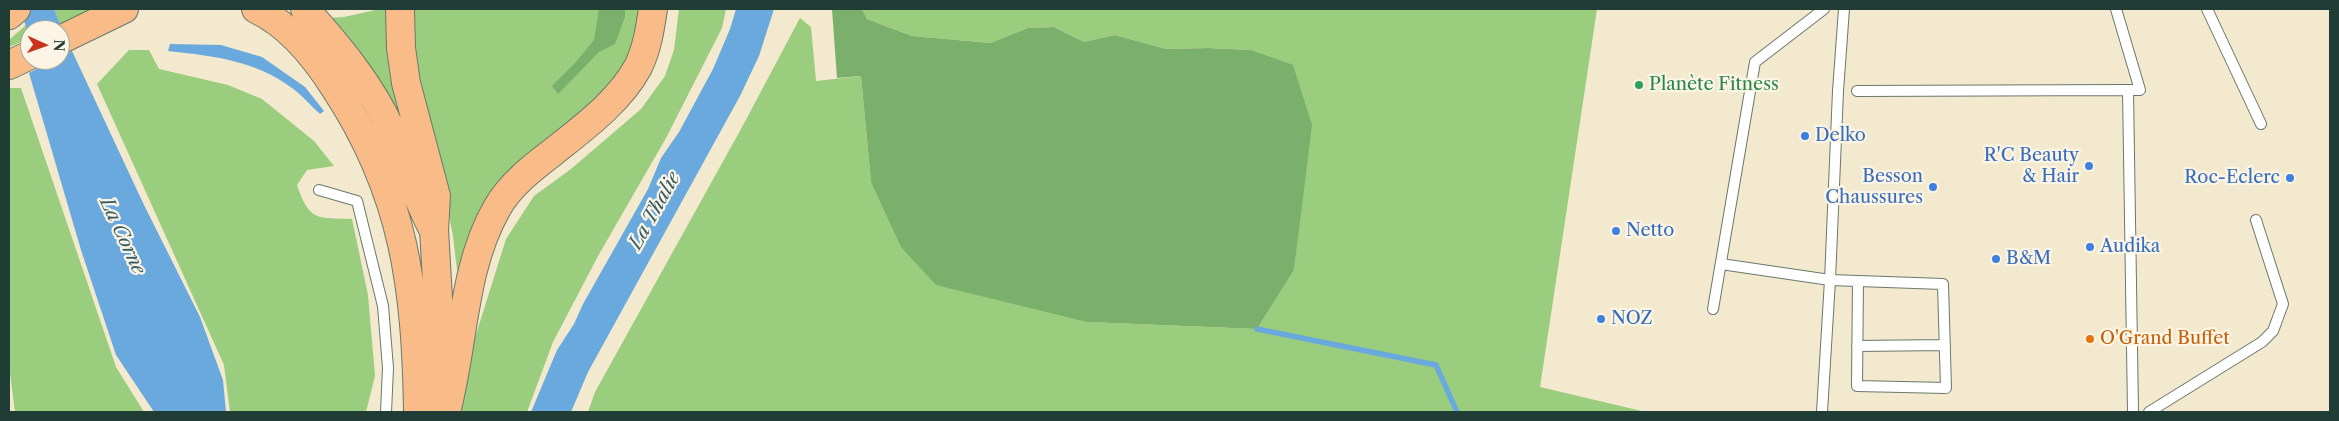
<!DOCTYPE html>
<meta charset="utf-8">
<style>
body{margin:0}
#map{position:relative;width:2339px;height:421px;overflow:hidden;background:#f2e9ce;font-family:"Libre Caslon Text",serif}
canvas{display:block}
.frame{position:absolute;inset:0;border:10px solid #1f3d34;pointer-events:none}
.north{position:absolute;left:20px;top:20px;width:50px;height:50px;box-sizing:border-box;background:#fcf5e5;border:1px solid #a4ab9e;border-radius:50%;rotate:92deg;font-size:14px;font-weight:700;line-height:20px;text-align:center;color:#1f3d34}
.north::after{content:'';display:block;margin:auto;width:18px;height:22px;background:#c8321e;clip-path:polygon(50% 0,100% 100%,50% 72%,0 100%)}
</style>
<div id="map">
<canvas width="2339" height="421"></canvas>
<div class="frame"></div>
<div class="north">N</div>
</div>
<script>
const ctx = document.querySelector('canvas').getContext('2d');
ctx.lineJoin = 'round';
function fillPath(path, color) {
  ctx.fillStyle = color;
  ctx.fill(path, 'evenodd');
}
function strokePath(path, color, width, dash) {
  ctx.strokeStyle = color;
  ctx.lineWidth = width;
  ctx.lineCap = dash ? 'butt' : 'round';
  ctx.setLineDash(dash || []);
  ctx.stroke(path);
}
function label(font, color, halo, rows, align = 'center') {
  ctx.font = font + ' "Libre Caslon Text",serif';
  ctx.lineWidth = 4.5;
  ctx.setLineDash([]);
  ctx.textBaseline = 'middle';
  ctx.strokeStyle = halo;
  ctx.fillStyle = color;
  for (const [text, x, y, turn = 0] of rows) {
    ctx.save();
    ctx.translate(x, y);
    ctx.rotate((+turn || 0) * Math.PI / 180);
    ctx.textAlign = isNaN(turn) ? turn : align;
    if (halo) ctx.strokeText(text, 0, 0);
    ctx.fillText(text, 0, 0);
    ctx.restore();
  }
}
fillPath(new Path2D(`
 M 54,9 L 101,9 L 77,20 L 72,18 L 60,24 Z
 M 380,9 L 389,9 L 401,107 L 393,111 L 326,18 L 344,17 Z
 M 412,9 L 644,9 L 624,71 L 590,110 L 502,183 L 463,275 L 457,270 L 453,236 L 437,154 L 415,65 Z
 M 679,9 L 726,9 L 722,28 L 666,138 L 598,256 L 553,342 L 527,412 L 456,412 L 462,379 L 506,239 L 534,196 L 571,169 L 641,109 L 665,76 L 674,50 Z
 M 862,9 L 1597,9 L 1540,387 L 1646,412 L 588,412 L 595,392 L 741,129 L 800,18 L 811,27 L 816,81 L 861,76 L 871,182 L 1087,322 L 1257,329 L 1294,270 L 1302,199 L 1251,50 L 1208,48 L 1166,49 L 1115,35 L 1084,42 L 1054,27 L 1028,28 L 992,43 L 912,36 L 867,19 Z
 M 34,18 L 37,30 L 30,30 L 30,38 L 9,47 L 9,40 Z
 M 129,50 L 149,50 L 159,69 L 228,85 L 262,99 L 314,141 L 334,166 L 307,170 L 297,185 C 309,221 317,218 352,219 L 368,295 L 375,376 L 366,412 L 230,412 L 224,365 L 97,84 Z
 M 9,88 L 21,88 L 116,367 L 144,412 L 15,412 L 9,366 Z`), '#9acd7d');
fillPath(new Path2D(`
 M 599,9 L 625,9 L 625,17 L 615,44 L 599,52 L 558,94 L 552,86 L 576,62 L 594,40 Z
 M 832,9 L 862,9 L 867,19 L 912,36 L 991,43 L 1028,28 L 1054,27 L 1084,42 L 1115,35 L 1166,49 L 1208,48 L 1251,50 L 1293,65 L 1312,125 L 1294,270 L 1257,329 L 1087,322 L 936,285 L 901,247 L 871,182 L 861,76 L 837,78 Z`), '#7bb06c');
fillPath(new Path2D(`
 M 44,9 L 54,9 L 60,24 L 47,30 L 37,30 L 34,18 Z
 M 736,9 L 774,9 L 759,56 L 740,96 L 588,372 L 571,412 L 531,412 L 557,350 L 574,324 L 583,304 L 648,189 L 661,158 L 679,132 L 713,69 L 730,29 Z
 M 170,44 L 221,45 L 262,57 L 305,87 L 324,111 L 320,114 C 310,105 302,95 292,88 C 254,60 213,56 168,51 Z
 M 72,51 L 144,205 L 200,317 L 223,380 L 226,412 L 154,412 L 116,355 L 81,250 L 29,73 L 54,60 L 60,60 L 60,57 Z`), '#6aa9dd');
strokePath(new Path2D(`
 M 1257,329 L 1436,365 L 1457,412`), '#6aa9dd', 5.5);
strokePath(new Path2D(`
 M 37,9 L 44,30`), '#6aa9dd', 32);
const lane = new Path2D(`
 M 1844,9 L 1838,91 L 1830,280 L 1943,284 L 1946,388 L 1857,386 L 1858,281
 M 2116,9 L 2140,90 L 2128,90 L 2133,412
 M 2207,9 L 2261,124
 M 1857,91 L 2128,90
 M 319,190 L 357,201 L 383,306 L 388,368 L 386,412
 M 1721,264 L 1830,280 L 1822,412
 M 1713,309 L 1755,62 L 1824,9
 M 1857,346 L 1945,345
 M 2149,412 L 2262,342 L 2273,331 L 2283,304 L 2256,220`);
const primary = new Path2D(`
 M 256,9 C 290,25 316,58 335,88 C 405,194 416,289 418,412
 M 305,9 C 338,46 371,85 391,130 C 406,163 416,197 433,229
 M 400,9 L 401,48 L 406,83 L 436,196 L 434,230 L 439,315 L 435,401
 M 9,15 L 16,9
 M 60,40 L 124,9
 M 9,65 L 30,55
 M 446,412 C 464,345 462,269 497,208 C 510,185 532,168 553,152 C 583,128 619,102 638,67 C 647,49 650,29 653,9`);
strokePath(lane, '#69796a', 12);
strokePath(primary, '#69796a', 30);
strokePath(lane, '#fff', 10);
strokePath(primary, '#f9bc89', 28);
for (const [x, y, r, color] of [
 [1639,85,5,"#2e9e5b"],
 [1805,136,5,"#3f7fe0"],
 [2089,166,5,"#3f7fe0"],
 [2290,178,5,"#3f7fe0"],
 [1933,187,5,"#3f7fe0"],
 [1616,231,5,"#3f7fe0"],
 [2090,247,5,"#3f7fe0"],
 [1996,259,5,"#3f7fe0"],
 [1601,319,5,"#3f7fe0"],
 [2090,339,5,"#e8710a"]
]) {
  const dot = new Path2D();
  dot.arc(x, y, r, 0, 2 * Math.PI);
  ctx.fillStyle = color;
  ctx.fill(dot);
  strokePath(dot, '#fcf5e5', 2);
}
label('18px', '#27864d', '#fcf5e5', [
 ["Planète Fitness",1649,85]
], 'left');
label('18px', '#366cbe', '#fcf5e5', [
 ["Delko",1815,136],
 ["R'C Beauty",2079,156,"right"],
 ["& Hair",2079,177,"right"],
 ["Besson",1923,177,"right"],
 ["Chaussures",1923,198,"right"],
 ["Roc-Eclerc",2280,178,"right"],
 ["Netto",1626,231],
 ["Audika",2100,247],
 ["B&M",2006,259],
 ["NOZ",1611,319]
], 'left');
label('18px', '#c56008', '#fcf5e5', [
 ["O'Grand Buffet",2100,339]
], 'left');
label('italic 19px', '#365d67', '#fcf5e5', [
 ["La Thalie",655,211,-61],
 ["La Corne",122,236,65]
]);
</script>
